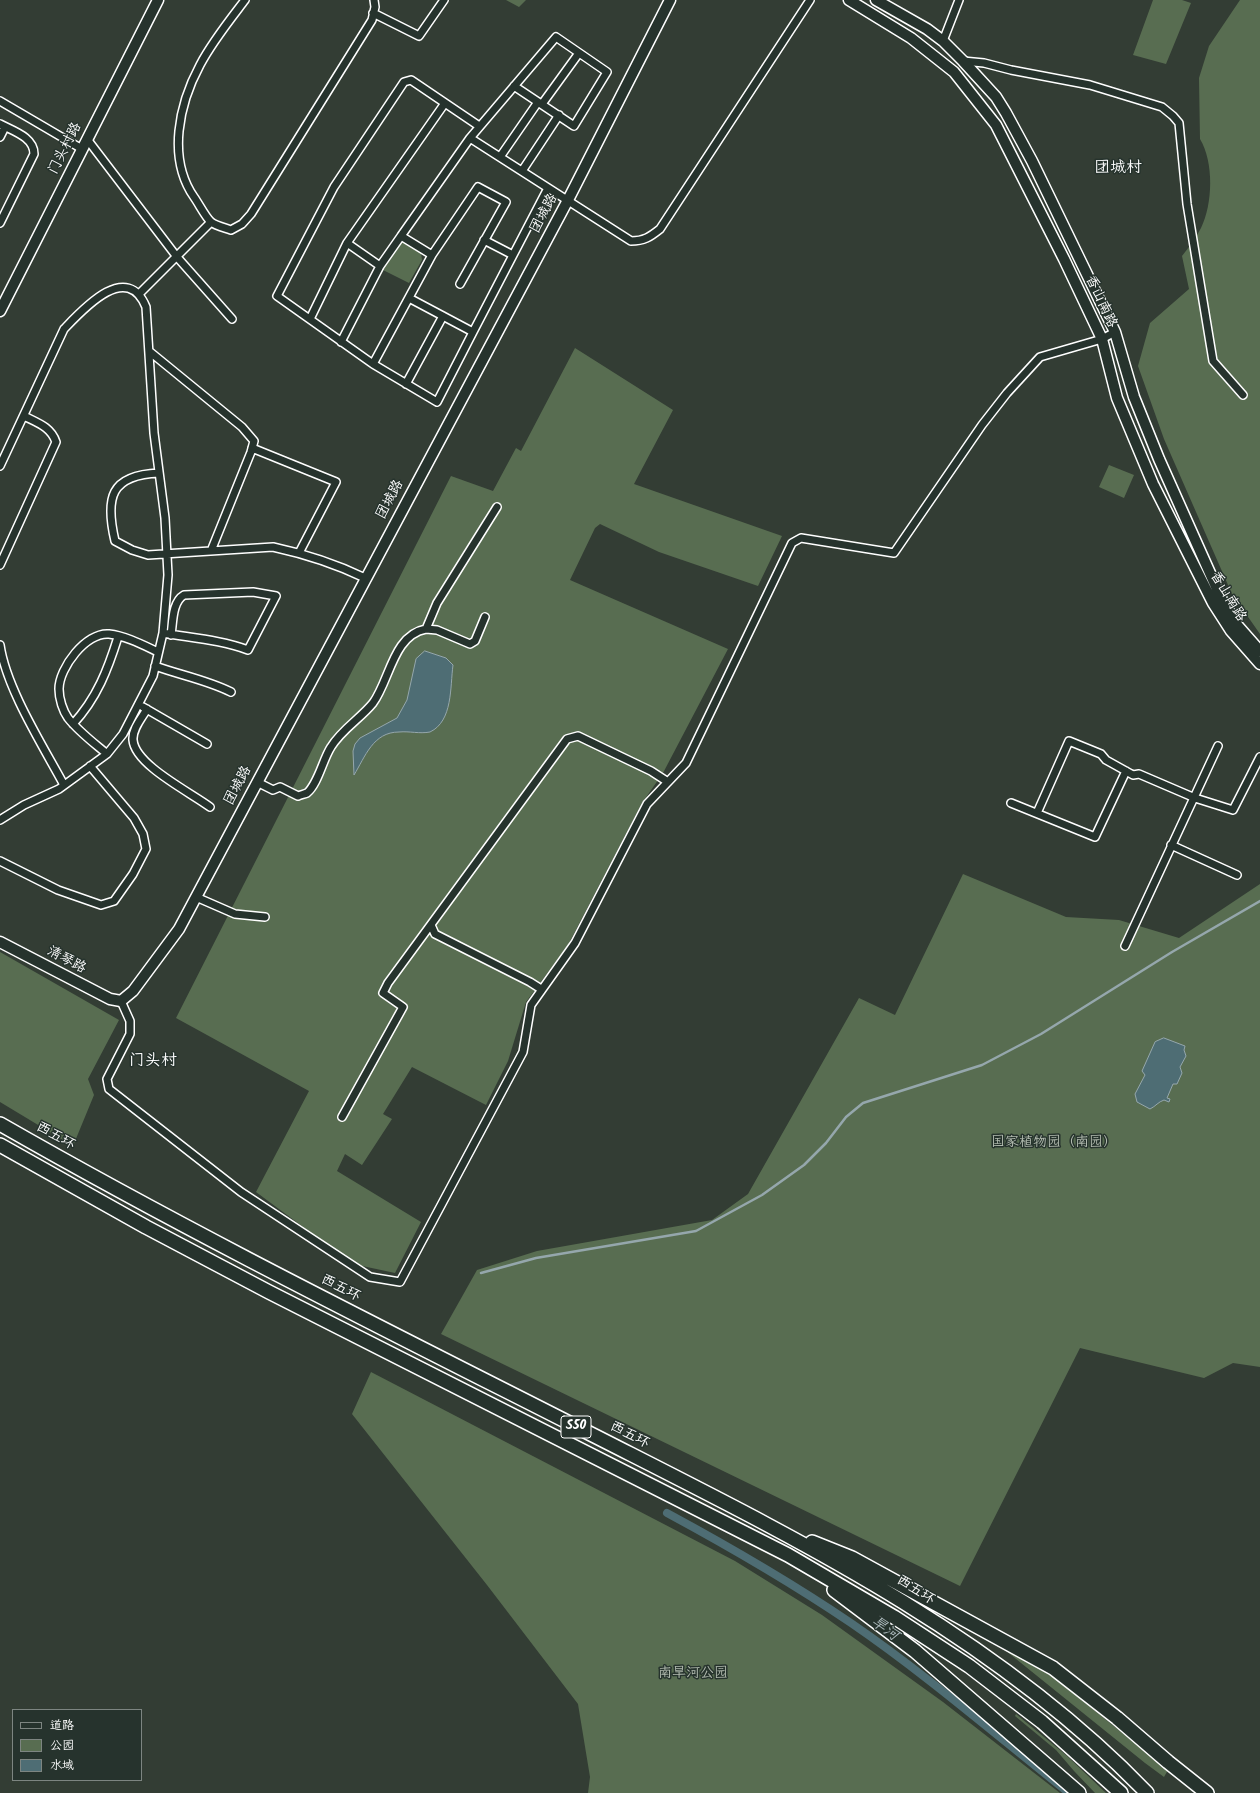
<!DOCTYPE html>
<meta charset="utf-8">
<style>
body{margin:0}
#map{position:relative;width:1260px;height:1793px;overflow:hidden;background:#333d34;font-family:Kalam,"LXGW WenKai TC",sans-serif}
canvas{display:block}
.legend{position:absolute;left:12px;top:1709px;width:130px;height:72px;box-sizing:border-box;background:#26332d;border:1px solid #7d8581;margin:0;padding:5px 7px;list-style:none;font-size:12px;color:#fff}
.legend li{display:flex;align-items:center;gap:8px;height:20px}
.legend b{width:20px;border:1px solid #7d8581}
</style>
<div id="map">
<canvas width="1260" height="1793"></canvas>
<ul class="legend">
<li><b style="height:5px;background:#26332d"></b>道路</li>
<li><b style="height:11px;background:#586d51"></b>公园</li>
<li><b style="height:11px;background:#4e6d74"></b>水域</li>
</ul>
</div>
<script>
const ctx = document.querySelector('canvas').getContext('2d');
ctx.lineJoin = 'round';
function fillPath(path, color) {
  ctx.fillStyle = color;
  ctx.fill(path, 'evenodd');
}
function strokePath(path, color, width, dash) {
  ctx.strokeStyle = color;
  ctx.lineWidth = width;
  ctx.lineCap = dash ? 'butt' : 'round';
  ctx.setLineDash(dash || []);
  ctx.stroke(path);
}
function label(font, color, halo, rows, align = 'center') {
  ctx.font = font + ' Kalam,"LXGW WenKai TC",sans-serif';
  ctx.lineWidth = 3;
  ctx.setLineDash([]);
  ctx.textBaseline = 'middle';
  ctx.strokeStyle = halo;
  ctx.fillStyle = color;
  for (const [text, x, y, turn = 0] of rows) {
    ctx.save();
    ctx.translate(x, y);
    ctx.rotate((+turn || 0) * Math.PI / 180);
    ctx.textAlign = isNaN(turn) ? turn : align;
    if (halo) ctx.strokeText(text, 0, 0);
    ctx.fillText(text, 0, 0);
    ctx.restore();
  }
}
fillPath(new Path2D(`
 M 506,0 L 526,0 L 519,7 Z
 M 1153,0 L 1182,0 L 1191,3 L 1166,64 L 1133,55 Z
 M 1240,0 L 1260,0 L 1260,634 L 1232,594 L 1164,439 L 1138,366 L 1150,323 L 1189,289 L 1182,256 C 1189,247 1196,238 1201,228 C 1213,204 1214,162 1200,139 L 1199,78 L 1209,46 Z
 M 398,240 L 421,253 L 422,260 L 409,283 L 381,269 Z
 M 575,348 L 673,410 L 634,484 L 782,536 L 758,586 L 659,552 L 600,524 L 595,528 L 570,580 L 728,649 L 663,773 L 642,803 L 568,945 L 526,1002 L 508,1061 L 486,1105 L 412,1067 L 383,1114 L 392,1119 L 362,1165 L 345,1154 L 337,1171 L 421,1222 L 395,1273 L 353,1264 L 256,1192 L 309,1091 L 176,1018 L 451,476 L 493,491 L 516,448 L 521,451 Z
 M 1109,465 L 1134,475 L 1124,498 L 1099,487 Z
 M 963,874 L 1066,917 L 1119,920 L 1179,938 L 1260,884 L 1260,1367 L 1233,1363 L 1204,1378 L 1080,1348 L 960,1586 L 441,1334 L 477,1270 L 537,1251 L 712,1220 L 748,1194 L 859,998 L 895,1015 Z
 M 0,952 L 119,1020 L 88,1079 L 94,1095 L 73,1146 L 0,1102 Z
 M 371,1372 L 735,1561 L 822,1615 L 943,1702 L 1060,1793 L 588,1793 L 590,1777 L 578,1704 L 487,1585 L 352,1414 Z
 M 995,1642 L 1047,1672 L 1168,1770 L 1164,1777 L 1145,1763 Z
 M 1016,1714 L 1066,1755 L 1106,1793 L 1095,1793 L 1074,1771 L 1056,1750 L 1015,1716 Z`), '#586d51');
const water = new Path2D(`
 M 425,651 L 446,658 L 453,665 C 450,687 453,721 430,732 C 419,734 410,731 399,732 C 373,732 365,757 354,775 L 353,751 L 355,744 L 360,738 L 397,718 L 407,700 L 416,659 Z
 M 1164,1038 L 1185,1046 L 1184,1050 L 1186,1056 L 1180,1067 L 1182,1073 L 1177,1084 L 1173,1084 L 1167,1098 L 1170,1099 L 1169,1102 L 1164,1100 C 1158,1102 1156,1106 1150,1109 L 1137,1102 L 1135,1094 L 1145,1075 L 1142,1071 L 1155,1042 Z`);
fillPath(water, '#4e6d74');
strokePath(water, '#95a7ac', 1);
strokePath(new Path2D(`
 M 481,1273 L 536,1258 L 696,1231 L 762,1195 L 804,1165 L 826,1143 L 846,1117 L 863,1103 L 982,1065 L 1041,1034 L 1172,952 L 1260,901`), '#95a7ac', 2.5);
strokePath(new Path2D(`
 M 667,1513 C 730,1547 792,1583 851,1623 C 927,1675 997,1736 1069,1793`), '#4e6d74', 8);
const street = new Path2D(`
 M 245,0 C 229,21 212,42 200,65 C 179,104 167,158 194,197 C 199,204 206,218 211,222 C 216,226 226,228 231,230 L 242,224 L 251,214 L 372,20 L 375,7 L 374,0
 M 373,13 L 419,36 L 444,0
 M 943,41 L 959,0
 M 963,61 L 984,63 L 1011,70 L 1090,85 L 1162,107 L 1173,116 L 1179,123 L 1187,204 L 1213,361 L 1243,395
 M 0,101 L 82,149
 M 542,104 L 579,53
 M 0,124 C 13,131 34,137 34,154 L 0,223
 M 0,137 L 5,127
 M 470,138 L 556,37 L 607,72 L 574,126 L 514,86
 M 87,139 L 177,257 L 232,319
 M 500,157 L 538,102
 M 522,171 L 559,115
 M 484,240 L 513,255
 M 347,243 L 380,266
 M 460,284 L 506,202 L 478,187 L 432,255 L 401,236 L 470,138 L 631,241 C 644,241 650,237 660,229 L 810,0
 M 139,294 L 211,222
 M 409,298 L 473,332 L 437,402 L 373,364 L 432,255
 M 310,319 L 347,243 L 445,103
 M 473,332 L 548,188
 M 341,342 L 380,266 L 401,236
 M 149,351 L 242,427 L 254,441 L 251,452 L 211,551
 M 373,364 L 277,296 L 334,187 L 404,82 L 411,80 L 479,126
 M 406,384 L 443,316
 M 252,448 L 336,482 L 299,553
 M 0,466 L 64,329 C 84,308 127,261 146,307 L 154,433 L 165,518 L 168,575 L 163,633 L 153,676 L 123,734 L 107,754 L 59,789 L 24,805 L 0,820
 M 159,473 C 110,475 105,498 115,541 L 132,550 L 148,555 L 273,547 C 305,554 336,564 365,578
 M 0,565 L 56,442 C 51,427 38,423 24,416
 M 426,629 L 437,630 L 470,644 L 475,641 L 485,617
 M 163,633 C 192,638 221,640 248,650 L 276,596 L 253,592 L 184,595 C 172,602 173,622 171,635
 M 0,645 C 6,688 43,746 64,785
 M 155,666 C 180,675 207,680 231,692
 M 143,707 L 207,744
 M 147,709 C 142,718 132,729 133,740 C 135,765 190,792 210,807
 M 73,724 C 97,698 108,669 118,637
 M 107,754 C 94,743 79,732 68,718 C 63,711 59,699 59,689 C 59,668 86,632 109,634 C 126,636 143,645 158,652
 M 257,782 L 273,790 L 280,787 L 298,796 C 300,795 305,794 307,793 C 318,784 323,759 331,747 C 342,729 360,719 373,703 C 390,680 393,635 426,629 L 437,603 L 497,507
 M 1011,803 L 1095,837 L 1126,771
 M 1037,813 L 1069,741 L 1101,754 L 1106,760 L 1133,775 L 1139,774 L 1195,798 L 1233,810 L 1260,757
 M 1171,845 L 1237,875
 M 0,861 L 58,890 L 101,905 L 114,901 L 133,874 L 146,849 L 143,834 L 134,818 L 90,766
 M 196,897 L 235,914 L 265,917
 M 431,925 L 435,934 L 530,982 L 541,989
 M 1125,946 L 1218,746
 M 121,1001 L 130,1021 L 130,1034 L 107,1079 L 109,1089 L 241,1192 L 370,1277 L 400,1282 L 523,1052 L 531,1005 L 575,943 L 647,804 L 686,763 L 792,543 L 801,538 L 894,553 L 982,425 L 1007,393 L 1040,357 L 1102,339 L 1115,332
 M 342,1117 L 403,1007 L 383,993 L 388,983 L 567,739 L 578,736 L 651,771 L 668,782`);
const secondary = new Path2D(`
 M 849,0 L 911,38 L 954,72 L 996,125 L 1064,259 L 1102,339 L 1117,398 L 1153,484 L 1213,603 L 1231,631 L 1260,664
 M 876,0 L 927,29 L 943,41 L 963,61 L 996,97 L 1006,113 L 1032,161 L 1115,332 L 1134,397 L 1159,459 L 1222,600 L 1238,626 L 1260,651
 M 0,311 L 158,0
 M 0,942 L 110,999 L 121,1001 L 133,991 L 179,929 L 568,200 L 670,0`);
const highway = new Path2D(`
 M 0,1124 C 192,1234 390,1332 587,1432 C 785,1533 991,1631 1147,1793
 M 0,1145 L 146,1227 L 269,1292 L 788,1555 L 894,1617 L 969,1666 L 1042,1722 L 1121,1793
 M 812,1542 L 852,1558 L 1053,1668 L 1117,1718 L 1168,1762 L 1207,1793
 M 834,1590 L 915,1651 L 1079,1793`);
strokePath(street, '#fff', 10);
strokePath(secondary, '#fff', 13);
strokePath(highway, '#fff', 16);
strokePath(street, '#26332d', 7);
strokePath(secondary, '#26332d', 10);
strokePath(highway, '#26332d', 13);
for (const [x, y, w] of [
 [576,1427,30]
]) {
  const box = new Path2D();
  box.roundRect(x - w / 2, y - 11, w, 22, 3);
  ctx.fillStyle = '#26332d';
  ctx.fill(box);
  strokePath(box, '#fff', 1);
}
label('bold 13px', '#fff', null, [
 ["S50",576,1427]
]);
label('14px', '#fff', '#26332d', [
 ["门头村路",66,149,-63],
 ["团城路",545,214,-62],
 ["香山南路",1100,302,65],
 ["团城路",391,500,-62],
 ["香山南路",1227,597,59],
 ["团城路",239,786,-62],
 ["清琴路",66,961,28],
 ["西五环",55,1137,29],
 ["西五环",340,1289,27],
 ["西五环",629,1436,27],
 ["西五环",915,1591,32]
]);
label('14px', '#b4bdb1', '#26332d', [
 ["国家植物园（南园）",1054,1144],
 ["南旱河公园",693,1675]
]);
label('italic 15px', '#afbdc0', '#26332d', [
 ["旱河",884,1630,36]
]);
label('16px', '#fff', '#26332d', [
 ["团城村",1118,169],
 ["门头村",153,1062]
]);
</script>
